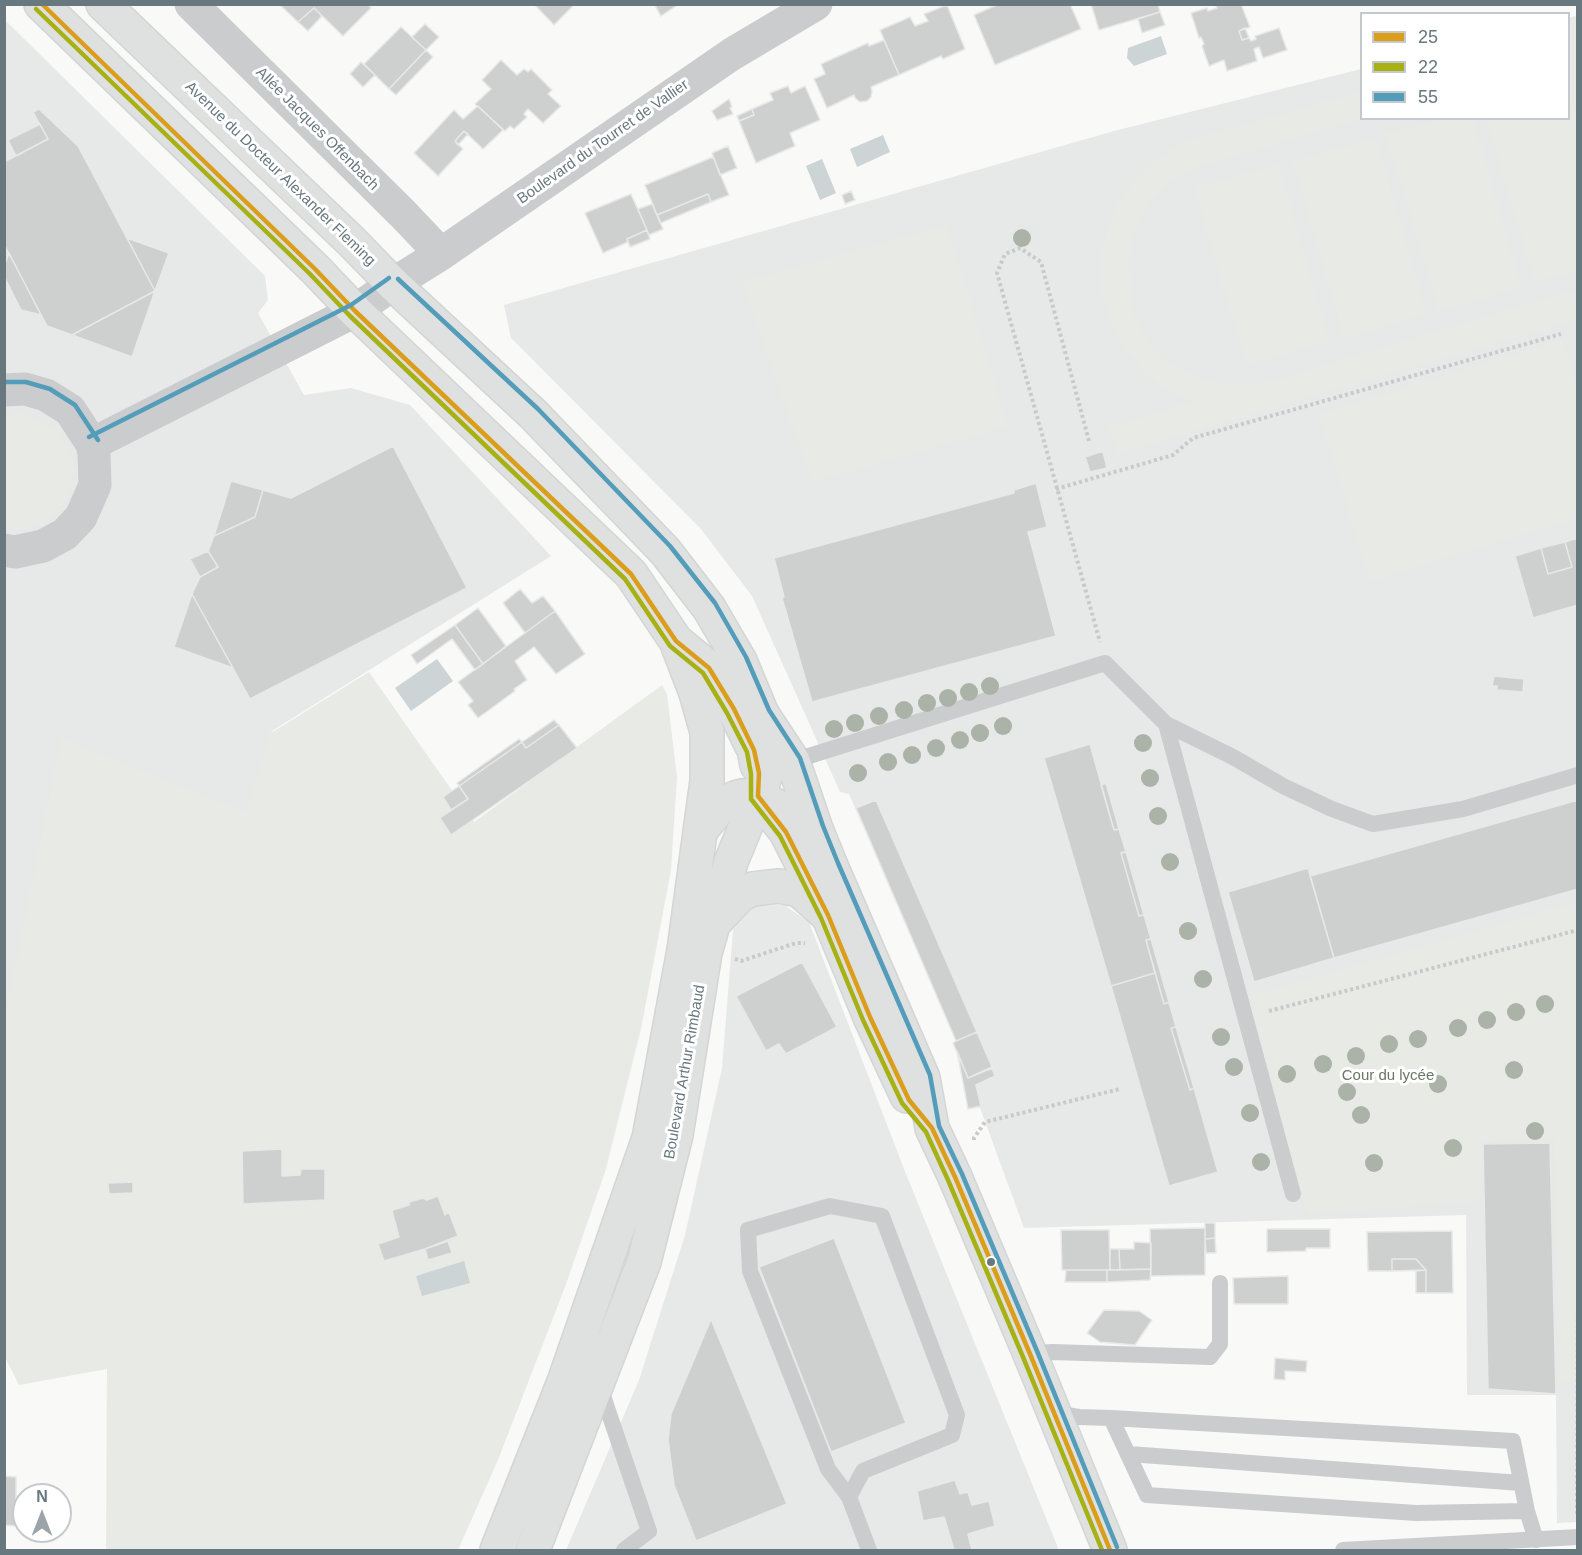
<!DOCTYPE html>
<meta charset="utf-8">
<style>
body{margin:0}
#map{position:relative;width:1582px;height:1555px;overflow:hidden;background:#f9f9f8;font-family:Helvetica,sans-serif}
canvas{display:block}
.frame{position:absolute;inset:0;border:6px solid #68787f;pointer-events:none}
.legend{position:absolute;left:1360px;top:12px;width:210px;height:108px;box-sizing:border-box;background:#fff;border:2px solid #c3c9cc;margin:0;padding:8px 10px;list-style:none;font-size:18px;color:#68787f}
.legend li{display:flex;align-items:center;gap:12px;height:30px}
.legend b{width:30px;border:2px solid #c3c9cc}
.north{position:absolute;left:12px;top:1483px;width:60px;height:60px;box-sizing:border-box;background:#fff;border:2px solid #c3c9cc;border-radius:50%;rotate:0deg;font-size:16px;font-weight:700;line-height:24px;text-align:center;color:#68787f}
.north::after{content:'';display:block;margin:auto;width:21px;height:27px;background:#9ba5a9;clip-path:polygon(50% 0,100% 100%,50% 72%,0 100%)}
</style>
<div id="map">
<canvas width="1582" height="1555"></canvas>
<div class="frame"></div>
<ul class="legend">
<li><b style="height:8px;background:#da9e1a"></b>25</li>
<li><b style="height:8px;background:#a7b113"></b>22</li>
<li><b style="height:8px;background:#539cba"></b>55</li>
</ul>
<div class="north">N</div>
</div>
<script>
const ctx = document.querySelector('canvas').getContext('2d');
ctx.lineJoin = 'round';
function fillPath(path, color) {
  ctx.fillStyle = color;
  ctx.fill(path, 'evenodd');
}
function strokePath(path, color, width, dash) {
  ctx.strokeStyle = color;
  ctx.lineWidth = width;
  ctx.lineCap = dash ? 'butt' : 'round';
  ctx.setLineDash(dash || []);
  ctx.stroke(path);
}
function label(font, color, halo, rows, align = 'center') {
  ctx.font = font + ' Helvetica,sans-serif';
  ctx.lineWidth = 6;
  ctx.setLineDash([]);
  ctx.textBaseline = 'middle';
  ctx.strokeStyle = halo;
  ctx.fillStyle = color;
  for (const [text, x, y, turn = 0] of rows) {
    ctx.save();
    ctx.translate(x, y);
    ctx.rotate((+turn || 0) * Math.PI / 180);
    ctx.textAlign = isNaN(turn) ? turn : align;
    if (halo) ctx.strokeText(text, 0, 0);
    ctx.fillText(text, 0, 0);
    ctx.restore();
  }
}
fillPath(new Path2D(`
 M 1575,16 L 1578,21 L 1577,1522 L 1557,1523 L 1556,1395 L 1467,1395 L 1466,1215 L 1024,1228 L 980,1108 L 968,1109 L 957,1051 L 953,1043 L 956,1041 L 849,794 L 840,792 L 752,596 L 701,529 L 511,338 L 504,305 L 1114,131 L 1361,69 L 1362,118 L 1568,118 L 1569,18 Z
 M 5,20 L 265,276 L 268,300 L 258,313 L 304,395 L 351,388 L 410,405 L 551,556 L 272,731 L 247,814 L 5,1022 Z
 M 784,905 L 809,922 L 906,1174 L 1059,1550 L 566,1550 L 639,1380 L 685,1235 L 722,1068 L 733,930 L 750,906 Z`), '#e7e9e8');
fillPath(new Path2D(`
 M 1569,89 L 1577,120 L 1577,270 L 1535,282 L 1486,119 L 1568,118 Z
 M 1361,92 L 1361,118 L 1201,166 L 1170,182 L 1152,199 L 1144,213 L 1131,241 L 1128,266 L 1135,317 L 1148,342 L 1165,360 L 1199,377 L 1222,384 L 1245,385 L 1269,382 L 1577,289 L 1577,319 L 1118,453 L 1109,427 L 1193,402 L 1174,394 L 1159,385 L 1145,373 L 1126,352 L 1115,332 L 1104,302 L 1101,280 L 1102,252 L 1107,232 L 1115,207 L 1132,184 L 1156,160 L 1186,141 Z
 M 1441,119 L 1473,119 L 1521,287 L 1439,311 L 1386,134 Z
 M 1376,138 L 1427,314 L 1344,338 L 1293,161 Z
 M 1279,165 L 1329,341 L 1247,365 L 1194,188 Z
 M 947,225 L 1008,426 L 812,482 L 742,282 Z
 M 1563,340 L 1577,388 L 1577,518 L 1370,581 L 1319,414 Z
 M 22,414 C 35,418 45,422 56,430 C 64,437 69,448 72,458 C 82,498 45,536 5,528 L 5,415 Z
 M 369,672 L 474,822 L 662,685 L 667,694 L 677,777 L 671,870 L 641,1029 L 606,1169 L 565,1287 L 498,1460 L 458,1550 L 106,1550 L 107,1369 L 19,1385 L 5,1357 L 5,1014 L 61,738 L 245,812 L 271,733 Z
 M 1577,902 L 1578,1383 L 1559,1382 L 1554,1139 L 1481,1142 L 1481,1201 L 1307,1214 L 1250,996 Z`), '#e8eae6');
fillPath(new Path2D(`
 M 1161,36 L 1167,54 L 1134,66 L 1127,58 L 1128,48 Z
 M 883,135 L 890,152 L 857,167 L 850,149 Z
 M 822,159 L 836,193 L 820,200 L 806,166 Z
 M 437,659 L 453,681 L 411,711 L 395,688 Z
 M 464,1261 L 470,1283 L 422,1296 L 416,1276 Z`), '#ccd4d6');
const building = new Path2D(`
 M 368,4 L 371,8 L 343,36 L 314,8 L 298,22 L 280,5 Z
 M 534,4 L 575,4 L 554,25 Z
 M 654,4 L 679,4 L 661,16 Z
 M 999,4 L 1070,4 L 1081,29 L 995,65 L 974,15 Z
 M 1091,4 L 1158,4 L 1160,12 L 1099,30 Z
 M 1241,4 L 1250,27 L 1239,31 L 1242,40 L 1249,38 L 1251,41 L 1256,39 L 1255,36 L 1279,28 L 1287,50 L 1263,58 L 1259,47 L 1254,49 L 1257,61 L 1227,71 L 1224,60 L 1209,66 L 1202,46 L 1204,44 L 1201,37 L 1199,38 L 1191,13 L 1207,8 L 1208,11 L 1217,8 L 1216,5 L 1217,4 Z
 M 947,5 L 965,49 L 943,59 L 941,56 L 899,75 L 880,30 L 910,17 L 915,26 L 928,21 L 924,14 Z
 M 314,8 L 322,16 L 308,31 L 298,22 Z
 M 1160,12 L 1165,25 L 1142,33 L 1138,19 Z
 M 425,24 L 439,37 L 426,50 L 412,37 Z
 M 401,27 L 426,50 L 389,89 L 364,64 Z
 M 1245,28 L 1249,38 L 1242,40 L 1239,31 Z
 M 884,40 L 899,75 L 871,87 L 872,91 L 871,97 L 867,101 L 860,102 L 855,98 L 854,95 L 827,108 L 814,79 L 825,74 L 821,64 L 868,43 L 869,46 Z
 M 426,50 L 433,57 L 396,95 L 389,89 Z
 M 501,60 L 517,75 L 524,69 L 528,72 L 531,69 L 552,90 L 548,94 L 561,106 L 543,123 L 528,109 L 524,114 L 527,117 L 514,129 L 510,126 L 505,131 L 475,104 L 491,89 L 482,80 Z
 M 361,62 L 375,75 L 363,87 L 350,74 Z
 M 788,86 L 791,93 L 805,86 L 820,120 L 790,133 L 795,146 L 756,163 L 739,121 L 754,115 L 752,109 L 773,100 L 770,93 Z
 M 729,99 L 732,107 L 730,108 L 733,114 L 717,120 L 712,111 Z
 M 478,106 L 503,130 L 483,149 L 464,131 L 455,141 L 463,149 L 438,176 L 414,153 L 454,110 L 463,119 Z
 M 39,109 L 78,146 L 155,291 L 72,335 L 47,326 L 4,244 L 4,162 L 48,139 L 33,112 Z
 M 752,109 L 754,115 L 739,121 L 737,116 Z
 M 40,124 L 48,139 L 16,156 L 8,140 Z
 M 464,131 L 468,134 L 458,145 L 455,141 Z
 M 728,146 L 737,168 L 720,175 L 712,153 Z
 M 713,157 L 729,195 L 711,202 L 708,194 L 657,215 L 645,185 Z
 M 851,191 L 855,200 L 845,204 L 842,195 Z
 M 631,194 L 647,230 L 627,239 L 628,242 L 603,253 L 585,213 Z
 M 708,194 L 711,202 L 661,223 L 657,215 Z
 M 652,204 L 663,229 L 649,235 L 638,209 Z
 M 647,230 L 650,239 L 630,247 L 627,239 Z
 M 127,238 L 169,253 L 155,291 Z
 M 9,253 L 41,315 L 21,310 L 4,276 L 4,267 Z
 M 155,291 L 132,357 L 72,335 Z
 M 393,446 L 467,588 L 250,699 L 192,594 L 200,577 L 218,567 L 208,551 L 214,536 L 255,517 L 263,490 L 291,498 Z
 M 1103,451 L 1107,468 L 1090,472 L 1085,457 Z
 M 231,481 L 263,490 L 255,517 L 214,536 Z
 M 1036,483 L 1047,527 L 1028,532 L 1056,636 L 812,702 L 782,598 L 784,597 L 774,558 L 1014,493 L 1014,490 Z
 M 1578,538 L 1578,605 L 1533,618 L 1515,556 L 1541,548 L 1548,574 L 1572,567 L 1565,542 Z
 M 1565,542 L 1572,567 L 1548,574 L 1541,548 Z
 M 208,551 L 218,567 L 200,577 L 190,559 Z
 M 520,589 L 532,603 L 543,596 L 555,611 L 525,633 L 503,603 Z
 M 192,594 L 233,668 L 174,647 Z
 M 478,608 L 506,646 L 483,664 L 455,625 Z
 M 555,611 L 585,654 L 556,674 L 534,647 L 515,661 L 527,680 L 514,689 L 515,691 L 478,718 L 468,705 L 473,701 L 458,682 Z
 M 455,625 L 483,664 L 475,670 L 452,639 L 417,664 L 411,655 Z
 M 1494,676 L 1524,679 L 1523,692 L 1497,690 L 1497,686 L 1492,686 Z
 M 554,720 L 559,725 L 526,748 L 522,742 Z
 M 559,725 L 577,748 L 451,835 L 440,818 L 468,799 L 459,786 L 522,742 L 526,748 Z
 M 519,739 L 522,742 L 459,786 L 457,783 Z
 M 1090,744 L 1114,830 L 1119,829 L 1126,852 L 1121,853 L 1139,916 L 1144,915 L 1151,939 L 1146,940 L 1155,973 L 1111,986 L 1044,758 Z
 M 1106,783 L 1119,829 L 1114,830 L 1101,785 Z
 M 459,786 L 468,799 L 451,810 L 443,797 Z
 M 876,800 L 977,1032 L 956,1041 L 856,808 Z
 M 1578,800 L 1578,889 L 1334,958 L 1310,876 Z
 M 1123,852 L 1126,852 L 1144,915 L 1139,916 L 1121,853 Z
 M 1308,868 L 1334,958 L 1254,982 L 1228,892 Z
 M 1151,939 L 1169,1002 L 1164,1004 L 1146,940 Z
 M 802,962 L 837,1027 L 786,1054 L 779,1044 L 766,1051 L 736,996 Z
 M 1155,973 L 1164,1004 L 1169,1002 L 1176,1027 L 1171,1028 L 1190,1090 L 1194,1088 L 1218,1172 L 1169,1186 L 1111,986 Z
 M 1176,1027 L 1194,1088 L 1190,1090 L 1171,1028 Z
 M 977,1032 L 992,1067 L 968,1078 L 953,1043 L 956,1041 Z
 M 957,1051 L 968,1078 L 992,1068 L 995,1076 L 976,1085 L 981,1106 L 968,1109 Z
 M 1550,1143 L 1556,1394 L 1488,1389 L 1483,1144 Z
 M 282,1149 L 282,1176 L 300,1175 L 301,1169 L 325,1169 L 325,1200 L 243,1204 L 242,1151 Z
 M 133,1182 L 133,1193 L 109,1194 L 108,1183 Z
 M 438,1196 L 445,1215 L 449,1212 L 458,1236 L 425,1249 L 384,1261 L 378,1244 L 399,1237 L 392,1211 L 393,1210 L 409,1205 L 409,1202 L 423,1198 L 427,1200 Z
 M 1205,1223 L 1215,1223 L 1215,1238 L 1205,1239 Z
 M 1205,1228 L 1205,1275 L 1151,1276 L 1150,1229 Z
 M 1267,1229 L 1330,1229 L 1330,1248 L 1306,1248 L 1306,1251 L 1267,1252 Z
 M 1061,1230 L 1109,1230 L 1110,1270 L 1062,1270 Z
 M 1452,1231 L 1453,1293 L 1426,1293 L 1426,1270 L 1416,1259 L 1392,1259 L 1392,1271 L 1368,1271 L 1367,1232 Z
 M 834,1238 L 906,1423 L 831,1452 L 759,1267 Z
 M 1215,1238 L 1216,1253 L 1206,1253 L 1205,1239 Z
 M 448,1241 L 452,1253 L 428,1260 L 425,1249 Z
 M 1134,1242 L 1151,1243 L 1151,1269 L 1120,1270 L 1119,1249 L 1134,1249 Z
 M 1110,1249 L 1119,1249 L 1120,1270 L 1110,1270 Z
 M 1392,1259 L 1416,1259 L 1426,1270 L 1392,1271 Z
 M 1151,1269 L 1150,1280 L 1107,1282 L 1107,1270 Z
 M 1066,1270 L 1107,1270 L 1107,1282 L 1065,1282 Z
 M 1426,1270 L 1426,1293 L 1416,1293 L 1416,1271 Z
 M 1288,1276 L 1288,1304 L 1234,1304 L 1233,1278 Z
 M 1104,1310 L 1139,1311 L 1152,1320 L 1135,1345 L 1100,1342 L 1087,1333 Z
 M 711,1319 L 787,1504 L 696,1541 L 674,1485 L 668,1440 L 671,1414 Z
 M 1275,1358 L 1307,1361 L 1306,1372 L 1285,1371 L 1285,1380 L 1274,1379 Z
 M 4,1476 L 16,1477 L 16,1526 L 4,1525 Z
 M 955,1480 L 960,1494 L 968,1492 L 972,1505 L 989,1501 L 995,1526 L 968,1534 L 972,1550 L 954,1550 L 944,1517 L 923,1521 L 917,1491 Z`);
fillPath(building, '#ced0d0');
strokePath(building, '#e8e8e8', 1.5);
const secondary = new Path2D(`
 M 762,714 L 793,761 L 816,829 L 831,866 L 923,1078 L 932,1128 L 955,1177 L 1030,1354 L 1110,1550
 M 758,796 L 786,832 L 828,915 L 870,1017 L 907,1096
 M 701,830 C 716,812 730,791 756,796 C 764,798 771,803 778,807
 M 714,923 L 740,895 L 753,889 L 779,886 L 799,890 L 825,913`);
const primary = new Path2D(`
 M 41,4 L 315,269 L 355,311 L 631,574 L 676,641 L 709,668 L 734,709 L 754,750 L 757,765
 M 103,4 L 351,241 L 393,284 L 533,414 L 665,551 L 709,608 L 740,661 L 762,714 L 769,742 L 769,766 L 758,796 L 731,862 L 705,953 L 676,1135 L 644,1262 L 533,1550
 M 497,1550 L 564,1382 L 649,1138 L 684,950 L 707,781 L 707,732 L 696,693 L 678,646`);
strokePath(secondary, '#d4d5d5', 36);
strokePath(primary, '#d4d5d5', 36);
strokePath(new Path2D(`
 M 1089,441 L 1041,262 L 1020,248 L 1005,254 L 997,273 L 1100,642
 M 1056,489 L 1173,455 L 1193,438 L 1561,334
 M 735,959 L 741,961 L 796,943 L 805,943
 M 1269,1011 L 1578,930
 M 974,1140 L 974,1138 L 985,1122 L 1120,1089
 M 1577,1514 L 1578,1293`), '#c9c9ca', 4, [3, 3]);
strokePath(new Path2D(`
 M 1166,724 L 1233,757 L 1283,786 L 1332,809 L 1373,824 L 1463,809 L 1578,775
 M 793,761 L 1105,663 L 1166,724 L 1293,1194
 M 1030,1354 L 1052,1352 L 1210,1357 L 1220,1344 L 1220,1283
 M 600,1387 L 649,1531 L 624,1550
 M 1054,1413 L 1079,1417 L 1111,1418 L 1147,1495 L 1416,1513 L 1527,1511 L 1536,1540
 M 1111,1418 L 1513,1441 L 1527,1511
 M 1129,1454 L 1521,1483
 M 849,1497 L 828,1469 L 750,1271 L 748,1230 L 830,1206 L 882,1216 L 957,1415 L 952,1435 L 863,1471 L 849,1497 L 869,1550
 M 1343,1550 L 1578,1537`), '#cacccd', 16);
strokePath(new Path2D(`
 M 191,4 L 404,215 L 441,254
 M 393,284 L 441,254 L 732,54 L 816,4`), '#cacccd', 33);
strokePath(new Path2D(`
 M 4,390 L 25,389 L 46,395 L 70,410 L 92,444 L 94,454 L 95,485 L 81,517 L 65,534 L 43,546 L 15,552 L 4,550
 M 92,444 L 355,311 L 393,284`), '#cacccd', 33);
strokePath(secondary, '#dfe0e0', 33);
strokePath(primary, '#dfe0e0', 33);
strokePath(new Path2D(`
 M 42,4 L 315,269 L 355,311 L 631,574 L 676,641 L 709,668 L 734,709 L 754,750 L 759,773 L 758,796 L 786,832 L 828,915 L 870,1017 L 909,1100 L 932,1128 L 955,1177 L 1030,1354 L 1110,1550`), '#da9e1a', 4.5);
strokePath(new Path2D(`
 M 36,9 L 310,274 L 350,316 L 625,579 L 670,646 L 703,673 L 727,713 L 747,752 L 751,774 L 751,799 L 780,836 L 821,918 L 863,1020 L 902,1103 L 926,1132 L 948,1180 L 1023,1357 L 1102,1550`), '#a7b113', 4.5);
strokePath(new Path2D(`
 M 398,279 L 538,409 L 670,546 L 715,603 L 746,657 L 769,710 L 800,758 L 823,826 L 838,863 L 930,1075 L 939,1126 L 962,1174 L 1037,1351 L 1117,1547
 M 4,382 L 26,382 L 50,389 L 75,405 L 98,440
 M 89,437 L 351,305 L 389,278`), '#539cba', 4.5);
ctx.fillStyle = '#abb2a8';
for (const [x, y] of [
 [1022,238],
 [990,686],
 [969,692],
 [948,698],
 [927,703],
 [904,710],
 [879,716],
 [855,723],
 [1003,726],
 [834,729],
 [980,733],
 [960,740],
 [1143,743],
 [936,748],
 [912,755],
 [888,762],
 [858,773],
 [1150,778],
 [1158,816],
 [1170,862],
 [1188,931],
 [1203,979],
 [1545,1004],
 [1516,1012],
 [1487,1020],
 [1458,1028],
 [1221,1037],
 [1418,1039],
 [1389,1044],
 [1356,1056],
 [1323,1064],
 [1234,1067],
 [1514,1070],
 [1287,1074],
 [1438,1084],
 [1347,1092],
 [1250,1113],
 [1361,1115],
 [1535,1131],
 [1453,1148],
 [1261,1162],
 [1374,1163]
]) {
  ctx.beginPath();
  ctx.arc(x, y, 9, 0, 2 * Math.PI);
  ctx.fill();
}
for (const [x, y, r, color] of [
 [991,1262,5,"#68787f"]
]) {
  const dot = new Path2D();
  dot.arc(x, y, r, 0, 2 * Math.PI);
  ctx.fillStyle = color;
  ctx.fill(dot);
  strokePath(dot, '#fff', 2);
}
label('15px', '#68787f', '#fff', [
 ["Allée Jacques Offenbach",317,129,45],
 ["Boulevard du Tourret de Vallier",603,142,-35],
 ["Avenue du Docteur Alexander Fleming",280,174,44],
 ["Boulevard Arthur Rimbaud",685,1072,-80]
]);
label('15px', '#6b7866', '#fff', [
 ["Cour du lycée",1388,1076]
]);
</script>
